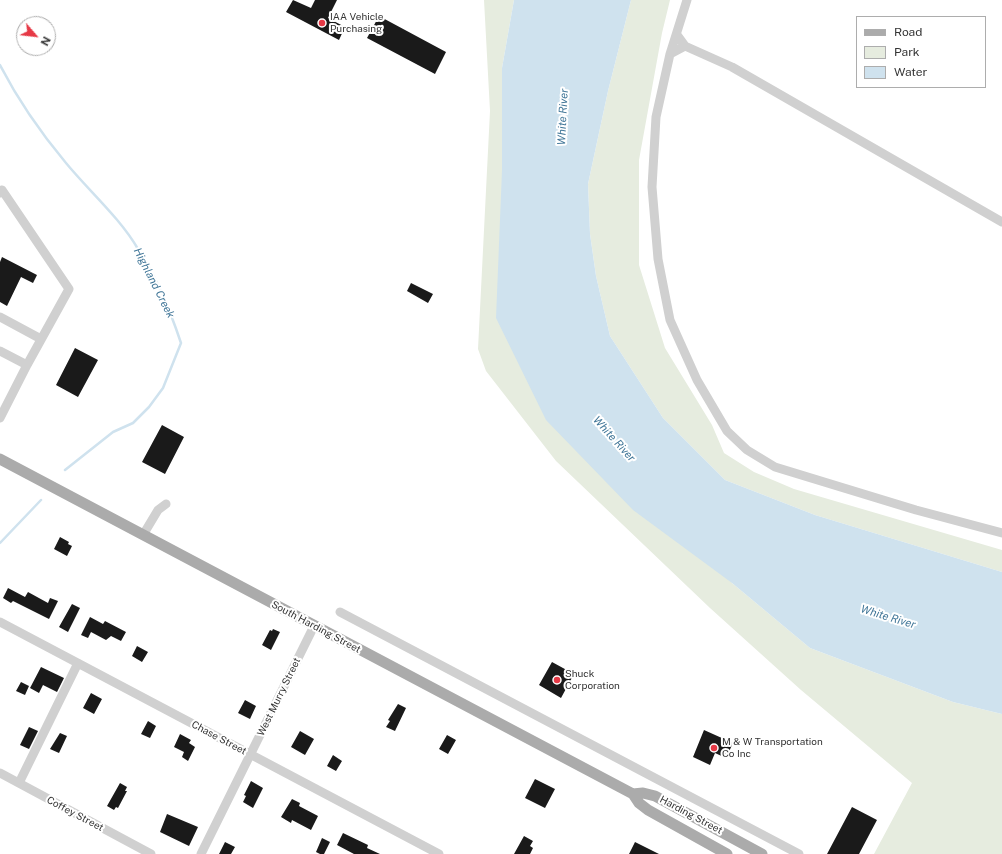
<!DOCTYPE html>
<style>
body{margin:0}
#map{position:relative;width:1002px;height:854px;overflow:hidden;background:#fff;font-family:"Public Sans",sans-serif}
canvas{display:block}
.legend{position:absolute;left:856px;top:16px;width:130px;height:72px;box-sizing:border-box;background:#fff;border:1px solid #adadad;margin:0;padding:5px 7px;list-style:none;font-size:12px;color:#333}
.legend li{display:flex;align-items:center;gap:8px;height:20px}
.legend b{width:20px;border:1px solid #adadad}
.north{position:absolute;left:16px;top:16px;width:40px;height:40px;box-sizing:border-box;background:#fff;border:1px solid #adadad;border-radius:50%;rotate:118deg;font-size:11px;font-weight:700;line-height:16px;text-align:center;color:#333}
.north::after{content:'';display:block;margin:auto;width:14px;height:18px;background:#e63946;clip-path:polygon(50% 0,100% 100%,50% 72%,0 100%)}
</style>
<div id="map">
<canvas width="1002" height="854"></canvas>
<ul class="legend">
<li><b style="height:5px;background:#ababab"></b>Road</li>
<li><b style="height:11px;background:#e6ecdf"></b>Park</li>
<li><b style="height:11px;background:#cfe2ee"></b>Water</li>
</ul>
<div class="north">N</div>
</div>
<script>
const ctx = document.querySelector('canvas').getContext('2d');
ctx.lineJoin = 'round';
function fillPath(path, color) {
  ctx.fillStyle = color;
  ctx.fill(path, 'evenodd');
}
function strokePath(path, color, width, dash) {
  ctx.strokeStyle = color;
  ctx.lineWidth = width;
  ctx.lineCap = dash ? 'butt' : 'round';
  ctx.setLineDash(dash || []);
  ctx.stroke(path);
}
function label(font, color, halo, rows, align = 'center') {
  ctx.font = font + ' "Public Sans",sans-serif';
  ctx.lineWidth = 4;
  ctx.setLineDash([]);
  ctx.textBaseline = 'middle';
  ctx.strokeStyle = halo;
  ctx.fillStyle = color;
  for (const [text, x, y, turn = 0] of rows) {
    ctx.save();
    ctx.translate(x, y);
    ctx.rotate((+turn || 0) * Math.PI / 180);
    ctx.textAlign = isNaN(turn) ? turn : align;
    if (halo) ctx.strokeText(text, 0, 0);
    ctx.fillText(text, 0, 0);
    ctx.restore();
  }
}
fillPath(new Path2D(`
 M 484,0 L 514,0 L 502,68 L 502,170 L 732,583 L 810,648 L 953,702 L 1002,714 L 1002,854 L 874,854 L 912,783 L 801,690 L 710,608 L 556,461 L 486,371 L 478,349 L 490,111 Z
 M 631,0 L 670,0 L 662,33 L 639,160 L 639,265 L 665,348 L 712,425 L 724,453 L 754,472 L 794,489 L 1002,550 L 1002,572 L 815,515 L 725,480 L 663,418 L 610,336 L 596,276 L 590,234 L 588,184 L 608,91 Z`), '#e6ecdf');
fillPath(new Path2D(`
 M 514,0 L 631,0 L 608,91 L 588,184 L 590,234 L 596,276 L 610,336 L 663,418 L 725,480 L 815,515 L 1002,572 L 1002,714 L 953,702 L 810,648 L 732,583 L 633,510 L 546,420 L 496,318 L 502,170 L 502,68 Z`), '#cfe2ee');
strokePath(new Path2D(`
 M 0,65 C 18,100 41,133 66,163 C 89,191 120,218 138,249 C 157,278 170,310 181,343 L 163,388 L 149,407 L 133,423 L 113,432 L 65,470
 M 0,543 L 41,500`), '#cfe2ee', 2.5);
fillPath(new Path2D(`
 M 293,0 L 311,8 L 315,0 L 337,0 L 328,18 L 345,27 L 339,40 L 286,12 Z
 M 379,16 L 446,52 L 435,74 L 367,38 Z
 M 2,257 L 37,275 L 33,283 L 21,277 L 7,306 L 0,302 L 0,262 Z
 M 411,283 L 433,294 L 428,303 L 407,291 Z
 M 75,348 L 98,360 L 78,397 L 56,385 Z
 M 162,425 L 184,437 L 165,474 L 142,462 Z
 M 60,537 L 69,542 L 68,544 L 72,546 L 67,556 L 54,549 Z
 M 8,588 L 25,597 L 28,592 L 48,603 L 50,598 L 58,601 L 49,619 L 13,601 L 11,603 L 3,598 Z
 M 72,604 L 80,608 L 68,632 L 59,627 Z
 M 90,617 L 103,624 L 105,621 L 126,632 L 121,641 L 111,636 L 106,640 L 91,632 L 88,638 L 81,635 Z
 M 273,629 L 280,632 L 271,650 L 262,645 L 270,630 L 272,631 Z
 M 137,646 L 148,652 L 142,662 L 132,656 Z
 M 552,662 L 574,674 L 561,698 L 539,685 Z
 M 41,667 L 64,678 L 57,692 L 43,685 L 39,693 L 30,688 Z
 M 21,682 L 29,686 L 25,695 L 16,691 Z
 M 91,693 L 102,699 L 94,714 L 83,708 Z
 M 245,700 L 256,706 L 250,719 L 238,713 Z
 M 398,704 L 406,708 L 395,731 L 386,727 L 390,721 L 388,720 Z
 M 148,721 L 156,726 L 150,738 L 141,734 Z
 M 29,727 L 38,731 L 29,749 L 20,745 Z
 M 704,730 L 733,743 L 726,758 L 715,753 L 710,765 L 693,757 Z
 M 300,731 L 314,739 L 305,755 L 291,747 Z
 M 60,733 L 67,736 L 59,753 L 50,749 Z
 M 180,734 L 191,740 L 189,743 L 195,747 L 188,761 L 182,757 L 184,752 L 174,747 Z
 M 447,735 L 456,740 L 448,754 L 439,749 Z
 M 333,755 L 342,761 L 336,771 L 327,766 Z
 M 535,779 L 555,789 L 545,808 L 525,798 Z
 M 251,781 L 263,788 L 253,808 L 243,802 L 246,796 L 244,795 Z
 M 120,783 L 127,787 L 125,791 L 127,791 L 118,808 L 116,807 L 114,810 L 107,806 Z
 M 292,799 L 300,803 L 299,806 L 318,816 L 311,830 L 292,820 L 291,823 L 281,817 Z
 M 852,807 L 877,820 L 859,854 L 827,854 Z
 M 167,814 L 198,827 L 189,846 L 160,832 Z
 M 343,833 L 368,845 L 367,848 L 380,854 L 354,854 L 337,845 Z
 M 524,836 L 533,841 L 530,846 L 533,848 L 530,854 L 514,854 Z
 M 322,838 L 330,842 L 324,854 L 320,854 L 316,852 Z
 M 225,842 L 235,847 L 231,854 L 219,854 Z
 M 635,842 L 659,854 L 629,854 Z`), '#1a1a1a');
strokePath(new Path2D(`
 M 677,35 L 685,46 L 670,54 L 687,0
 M 685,46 L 732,67 L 1002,222
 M 670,54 L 656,117 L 652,187 L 658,259 L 670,320 L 697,380 L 727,431 L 747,450 L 775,467 L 916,510 L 1002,533
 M 0,193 L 2,190 L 69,289 L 27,365 L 0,418
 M 0,317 L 41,339
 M 0,351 L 27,365
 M 143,535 L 158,510 L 166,504
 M 340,612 L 799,854
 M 0,622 L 439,854
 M 0,773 L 151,854
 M 19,783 L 78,663
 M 201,854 L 314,626`), '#d0d0d0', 9);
strokePath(new Path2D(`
 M 0,459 L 633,794 L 643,793 L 655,796 L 762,854
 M 633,794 L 639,803 L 648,810 L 727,854`), '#ababab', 11);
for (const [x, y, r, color] of [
 [322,23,4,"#e63946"],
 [557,680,4,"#e63946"],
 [714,748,4,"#e63946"]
]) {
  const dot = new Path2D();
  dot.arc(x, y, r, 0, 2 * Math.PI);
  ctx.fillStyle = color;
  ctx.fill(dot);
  strokePath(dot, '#fff', 1.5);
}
label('10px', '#333', '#fff', [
 ["IAA Vehicle",330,17],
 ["Purchasing",330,29],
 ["Shuck",565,674],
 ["Corporation",565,686],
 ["M & W Transportation",722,742],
 ["Co Inc",722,754]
], 'left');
label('10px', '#333', '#fff', [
 ["South Harding Street",316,627,28],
 ["West Murry Street",279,697,-64],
 ["Chase Street",219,738,28],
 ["Coffey Street",75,814,28],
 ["Harding Street",691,815,28]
]);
label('italic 11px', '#3f7597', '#fff', [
 ["White River",563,117,-87],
 ["Highland Creek",154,283,63],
 ["White River",614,439,48],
 ["White River",888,617,17]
]);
</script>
